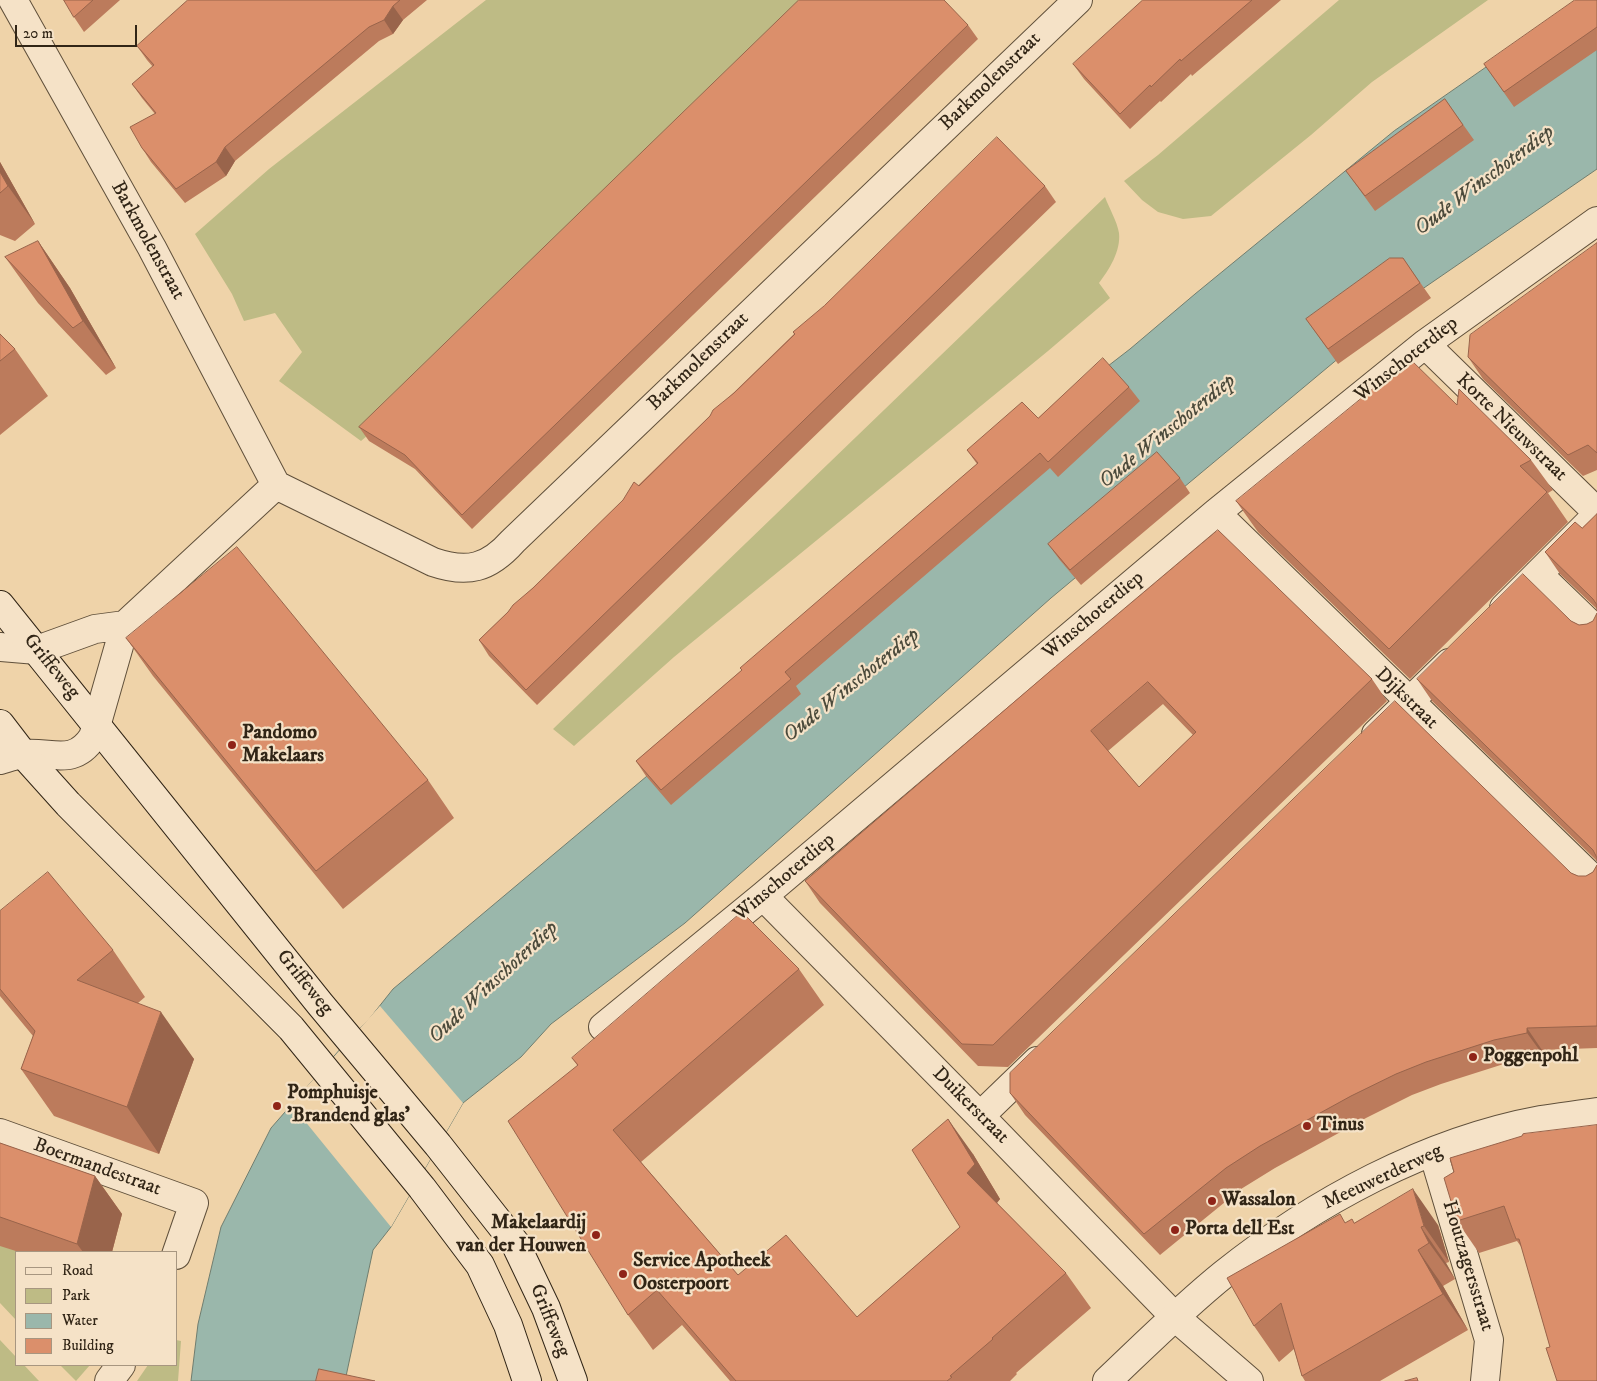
<!DOCTYPE html>
<style>
body{margin:0}
#map{position:relative;width:1597px;height:1381px;overflow:hidden;background:#efd3a9;font-family:"IM FELL DW Pica",serif}
canvas{display:block}
.legend{position:absolute;left:15px;top:1251px;width:162px;height:115px;box-sizing:border-box;background:#f5e2c7;border:1px solid #a79680;margin:0;padding:6px 9px;list-style:none;font-size:15px;color:#312516}
.legend li{display:flex;align-items:center;gap:10px;height:25px}
.legend b{width:25px;border:1px solid #a79680}
.scale{position:absolute;left:15px;top:25px;width:122px;height:22px;box-sizing:border-box;border:2px solid #312516;border-top:0;padding-left:6px;font-size:15px;line-height:18px;white-space:nowrap;color:#312516;-webkit-text-stroke:4px #f5e2c7;paint-order:stroke}
</style>
<div id="map">
<canvas width="1597" height="1381"></canvas>
<ul class="legend">
<li><b style="height:6px;background:#f5e2c7"></b>Road</li>
<li><b style="height:14px;background:#bebb85"></b>Park</li>
<li><b style="height:14px;background:#9ab7ab"></b>Water</li>
<li><b style="height:14px;background:#db8f6b"></b>Building</li>
</ul>
<div class="scale">20 m</div>
</div>
<script>
const ctx = document.querySelector('canvas').getContext('2d');
ctx.lineJoin = 'round';
function fillPath(path, color) {
  ctx.fillStyle = color;
  ctx.fill(path, 'evenodd');
}
function strokePath(path, color, width, dash) {
  ctx.strokeStyle = color;
  ctx.lineWidth = width;
  ctx.lineCap = dash ? 'butt' : 'round';
  ctx.setLineDash(dash || []);
  ctx.stroke(path);
}
function label(font, color, halo, rows, align = 'center') {
  ctx.font = font + ' "IM FELL DW Pica",serif';
  ctx.lineWidth = 4.5;
  ctx.setLineDash([]);
  ctx.textBaseline = 'middle';
  ctx.strokeStyle = halo;
  ctx.fillStyle = color;
  for (const [text, x, y, turn = 0] of rows) {
    ctx.save();
    ctx.translate(x, y);
    ctx.rotate((+turn || 0) * Math.PI / 180);
    ctx.textAlign = isNaN(turn) ? turn : align;
    if (halo) ctx.strokeText(text, 0, 0);
    ctx.fillText(text, 0, 0);
    ctx.restore();
  }
}
fillPath(new Path2D(`
 M 486,0 L 819,0 L 383,422 L 361,441 L 279,381 L 302,352 L 275,313 L 244,321 L 232,294 L 195,234 L 269,169 Z
 M 1339,0 L 1488,0 L 1372,82 L 1311,135 L 1211,216 L 1183,219 L 1158,212 L 1142,200 L 1124,181 L 1158,155 Z
 M 1105,197 C 1109,208 1117,221 1119,233 C 1121,251 1109,270 1099,283 L 1110,298 L 1048,351 L 674,657 L 574,746 L 553,729 Z
 M 0,1244 L 23,1252 L 16,1252 L 16,1320 L 0,1303 Z
 M 0,1340 L 16,1357 L 16,1365 L 24,1365 L 39,1381 L 0,1381 Z
 M 176,1340 L 181,1341 L 178,1381 L 137,1381 L 148,1365 L 176,1365 Z
 M 60,1365 L 90,1365 L 76,1381 Z`), '#bebb85');
const water = new Path2D(`
 M 1583,0 L 1597,0 L 1597,169 L 1418,292 L 1051,598 L 685,923 L 551,1024 L 521,1057 L 463,1103 L 391,1227 L 373,1250 L 345,1381 L 191,1381 L 198,1324 L 221,1227 L 271,1128 L 349,1039 L 370,1018 L 393,989 L 684,745 L 1029,427 L 1130,349 L 1195,294 L 1394,131 Z`);
fillPath(water, '#9ab7ab');
strokePath(water, '#707d6f', 1);
fillPath(new Path2D(`
 M 380,1006 L 463,1103 L 391,1227 L 291,1104 Z`), '#efd3a9');
const minor = new Path2D(`
 M 13,0 L 152,248 L 276,485 L 433,562 C 468,574 489,568 513,541 L 1078,0
 M 1425,344 L 1597,512
 M 1216,513 L 1597,883
 M 1538,574 L 1597,631
 M 1504,608 L 1597,515
 M 125,625 L 276,485
 M 0,647 L 37,650 L 95,629 L 125,625 L 93,737 C 73,767 52,751 23,754 C 15,755 7,758 0,760
 M 1376,734 L 1449,663
 M 763,896 L 980,1116 L 1175,1317 L 1249,1381
 M 603,1027 L 763,896 L 1216,513 L 1425,344 L 1597,221
 M 980,1116 L 1037,1061
 M 0,1133 L 194,1203 L 176,1255
 M 1433,1152 L 1489,1340 L 1485,1381
 M 109,1381 L 121,1365`);
const tertiary = new Path2D(`
 M 1107,1381 C 1145,1345 1183,1307 1224,1274 C 1314,1202 1427,1141 1541,1120 C 1559,1117 1578,1115 1597,1112`);
const secondary = new Path2D(`
 M 0,605 L 320,1004 L 438,1145 L 515,1243 L 546,1308 L 573,1381
 M 0,724 L 23,754 L 68,804 L 291,1028 L 422,1188 L 480,1265 L 508,1325 L 527,1381`);
strokePath(minor, '#60503b', 30);
strokePath(tertiary, '#60503b', 30);
strokePath(secondary, '#312516', 30);
strokePath(minor, '#f5e2c7', 28);
strokePath(tertiary, '#f5e2c7', 28);
strokePath(secondary, '#f5e2c7', 28);
fillPath(new Path2D(`
 M 64,0 L 120,0 L 84,32 L 74,17 Z
 M 188,0 L 427,0 L 403,20 L 393,34 L 379,41 L 235,161 L 226,176 L 185,203 L 151,162 L 142,148 L 155,114 L 142,98 L 132,84 L 153,67 L 147,60 L 137,46 Z
 M 1143,0 L 1281,0 L 1192,76 L 1191,74 L 1161,102 L 1160,101 L 1130,129 L 1084,79 L 1073,64 Z
 M 1597,0 L 1597,50 L 1514,107 L 1484,64 Z
 M 968,25 L 978,39 L 472,529 L 415,469 L 369,441 L 359,427 Z
 M 1445,99 L 1474,140 L 1375,211 L 1346,171 Z
 M 0,162 L 35,224 L 15,241 L 0,235 Z
 M 1045,186 L 1056,202 L 537,705 L 489,656 L 479,640 L 794,334 L 793,332 Z
 M 38,241 L 70,288 L 116,368 L 106,375 L 38,303 L 5,257 Z
 M 1597,243 L 1597,470 L 1583,476 L 1483,379 L 1468,357 Z
 M 1403,258 L 1431,298 L 1338,364 L 1306,319 Z
 M 0,334 L 15,349 L 48,396 L 0,435 Z
 M 1129,387 L 1140,401 L 1058,477 L 1050,468 L 796,686 L 801,694 L 671,805 L 646,776 L 636,761 L 742,670 L 977,464 L 967,450 L 1038,418 Z
 M 1457,405 L 1531,460 L 1553,490 L 1548,493 L 1568,522 L 1410,679 L 1258,532 L 1236,501 Z
 M 1180,478 L 1190,493 L 1081,585 L 1059,559 L 1048,544 Z
 M 1597,514 L 1597,609 L 1560,574 L 1545,552 L 1582,528 Z
 M 1571,621 L 1579,625 L 1587,624 L 1593,621 L 1597,861 L 1432,701 L 1417,679 Z
 M 126,638 L 428,780 L 454,818 L 343,909 L 153,676 Z
 M 1055,667 L 1372,679 L 1387,701 L 1008,1067 L 978,1066 L 820,903 L 805,881 ZM 1163,704 L 1193,735 L 1139,787 L 1108,751 Z
 M 1597,865 L 1597,1048 L 1542,1050 L 1543,1055 L 1510,1062 L 1441,1084 L 1412,1095 L 1366,1118 L 1275,1168 L 1241,1189 L 1160,1255 L 1025,1115 L 1010,1093 L 1571,873 L 1578,876 L 1586,876 L 1593,872 Z
 M 0,911 L 113,950 L 145,997 L 138,1003 L 194,1059 L 159,1154 L 54,1116 L 21,1069 L 33,1036 L 0,996 Z
 M 799,969 L 824,1005 L 641,1162 L 738,1275 L 857,1317 L 960,1227 L 973,1154 L 1000,1199 L 997,1203 L 1066,1273 L 1091,1308 L 1016,1373 L 1017,1374 L 1010,1381 L 730,1381 L 682,1325 L 653,1350 L 628,1315 L 577,1065 L 572,1058 Z
 M 1522,1136 L 1550,1347 L 1522,1248 L 1517,1241 L 1479,1253 L 1457,1221 Z
 M 0,1143 L 95,1176 L 122,1214 L 112,1252 L 19,1252 L 0,1246 Z
 M 1354,1223 L 1438,1225 L 1449,1262 L 1446,1263 L 1455,1279 L 1443,1286 L 1468,1330 L 1380,1381 L 1305,1381 L 1302,1376 L 1294,1349 L 1279,1362 L 1254,1326 Z`), '#bc7b5c');
fillPath(new Path2D(`
 M 393,6 L 403,20 L 393,34 L 384,20 Z
 M 225,147 L 235,161 L 226,176 L 216,162 Z
 M 0,162 L 35,224 L 8,186 L 0,172 Z
 M 38,241 L 70,288 L 116,368 L 83,321 Z
 M 161,1012 L 194,1059 L 159,1154 L 127,1107 Z
 M 1527,1028 L 1542,1050 L 1543,1055 L 1527,1033 Z
 M 948,1119 L 973,1154 L 1000,1199 L 992,1209 L 967,1173 Z
 M 95,1176 L 122,1214 L 112,1252 L 83,1252 L 77,1244 Z
 M 1413,1189 L 1438,1225 L 1449,1262 L 1424,1226 Z
 M 1421,1227 L 1446,1263 L 1455,1279 L 1429,1243 Z
 M 1418,1250 L 1443,1286 L 1468,1330 L 1443,1294 Z`), '#99644b');
const building = new Path2D(`
 M 64,0 L 93,0 L 74,17 Z
 M 188,0 L 400,0 L 393,6 L 384,20 L 369,27 L 225,147 L 216,162 L 176,189 L 142,148 L 130,127 L 156,113 L 132,84 L 154,65 L 137,46 Z
 M 799,0 L 944,0 L 968,25 L 462,515 L 405,455 L 359,427 Z
 M 1143,0 L 1252,0 L 1181,61 L 1180,59 L 1151,87 L 1150,85 L 1120,114 L 1073,64 Z
 M 1575,0 L 1597,0 L 1597,27 L 1504,92 L 1484,64 Z
 M 1445,99 L 1463,125 L 1365,196 L 1346,171 Z
 M 997,137 L 1045,186 L 526,690 L 479,640 L 508,612 L 513,605 L 533,588 L 623,500 L 634,482 L 639,486 L 710,416 L 713,410 L 734,393 L 795,334 L 793,332 L 824,306 Z
 M 0,172 L 8,186 L 0,193 Z
 M 38,241 L 83,321 L 73,328 L 5,257 Z
 M 1597,243 L 1597,453 L 1588,445 L 1568,455 L 1468,357 L 1470,335 Z
 M 1390,258 L 1403,258 L 1420,283 L 1328,349 L 1306,319 Z
 M 0,334 L 15,349 L 0,361 Z
 M 1103,358 L 1129,387 L 1048,462 L 1040,453 L 785,672 L 791,679 L 661,790 L 636,761 L 742,670 L 740,668 L 978,463 L 967,450 L 1022,402 L 1038,418 Z
 M 1410,359 L 1457,405 L 1459,389 L 1531,460 L 1520,466 L 1547,492 L 1389,649 L 1236,501 Z
 M 1157,452 L 1180,478 L 1070,570 L 1048,544 Z
 M 1597,514 L 1597,611 L 1597,605 L 1593,599 L 1545,552 L 1575,522 L 1582,528 Z
 M 1218,530 L 1372,679 L 993,1045 L 962,1044 L 805,881 L 1055,667 ZM 1148,682 L 1196,732 L 1139,787 L 1091,731 Z
 M 237,547 L 428,780 L 316,871 L 126,638 Z
 M 1523,574 L 1571,621 L 1579,625 L 1587,624 L 1593,621 L 1597,613 L 1597,861 L 1597,858 L 1593,850 L 1417,679 Z
 M 1395,701 L 1571,873 L 1578,876 L 1586,876 L 1593,872 L 1597,865 L 1597,1026 L 1527,1028 L 1527,1033 L 1494,1040 L 1426,1062 L 1396,1074 L 1351,1096 L 1260,1146 L 1226,1168 L 1144,1234 L 1010,1093 L 1010,1073 Z
 M 48,872 L 113,950 L 77,980 L 161,1012 L 127,1107 L 21,1069 L 35,1031 L 0,989 L 0,911 Z
 M 742,912 L 799,969 L 613,1130 L 738,1275 L 786,1235 L 857,1317 L 960,1227 L 912,1150 L 948,1119 L 975,1164 L 967,1173 L 1066,1273 L 992,1338 L 993,1339 L 950,1376 L 952,1377 L 947,1381 L 736,1381 L 657,1290 L 628,1315 L 508,1121 L 578,1065 L 572,1058 Z
 M 1597,1125 L 1597,1381 L 1557,1381 L 1546,1348 L 1550,1347 L 1519,1239 L 1516,1239 L 1504,1206 L 1457,1221 L 1444,1178 L 1454,1172 L 1450,1158 L 1522,1136 L 1523,1134 Z
 M 0,1143 L 95,1176 L 77,1244 L 0,1217 Z
 M 1413,1189 L 1424,1226 L 1421,1227 L 1429,1243 L 1418,1250 L 1443,1294 L 1302,1376 L 1281,1303 L 1254,1326 L 1227,1278 L 1340,1214 L 1345,1223 L 1352,1219 L 1354,1223 Z
 M 319,1369 L 375,1381 L 316,1381 Z
 M 1417,1378 L 1418,1381 L 1405,1381 Z`);
fillPath(building, '#db8f6b');
strokePath(building, '#99644b', 1);
for (const [x, y, r, color] of [
 [232,745,5,"#8f2418"],
 [1473,1057,5,"#8f2418"],
 [277,1106,5,"#8f2418"],
 [1307,1126,5,"#8f2418"],
 [1212,1201,5,"#8f2418"],
 [1175,1230,5,"#8f2418"],
 [596,1235,5,"#8f2418"],
 [623,1274,5,"#8f2418"]
]) {
  const dot = new Path2D();
  dot.arc(x, y, r, 0, 2 * Math.PI);
  ctx.fillStyle = color;
  ctx.fill(dot);
  strokePath(dot, '#f5e2c7', 2);
}
label('20px', '#312516', '#f5e2c7', [
 ["Barkmolenstraat",991,82,-44],
 ["Barkmolenstraat",147,241,61],
 ["Winschoterdiep",1407,360,-38],
 ["Barkmolenstraat",699,362,-44],
 ["Korte Nieuwstraat",1511,428,44],
 ["Winschoterdiep",1094,616,-40],
 ["Griffeweg",51,667,51],
 ["Dijkstraat",1406,699,44],
 ["Winschoterdiep",785,878,-40],
 ["Griffeweg",304,983,51],
 ["Duikerstraat",970,1106,45],
 ["Boermandestraat",97,1168,20],
 ["Meeuwerderweg",1383,1178,-25],
 ["Houtzagersstraat",1467,1266,73],
 ["Griffeweg",549,1321,68]
]);
label('bold 20px', '#312516', '#f5e2c7', [
 ["Pandomo",242,734],
 ["Makelaars",242,757],
 ["Poggenpohl",1483,1057],
 ["Pomphuisje",287,1094],
 ["'Brandend glas'",287,1117],
 ["Tinus",1317,1126],
 ["Wassalon",1222,1201],
 ["Makelaardij",586,1224,"right"],
 ["van der Houwen",586,1247,"right"],
 ["Porta dell Est",1185,1230],
 ["Service Apotheek",633,1262],
 ["Oosterpoort",633,1285]
], 'left');
label('italic 21px', '#4b4a3b', '#f5e2c7', [
 ["Oude Winschoterdiep",1485,181,-37],
 ["Oude Winschoterdiep",1168,432,-39],
 ["Oude Winschoterdiep",852,686,-39],
 ["Oude Winschoterdiep",494,983,-43]
]);
</script>
